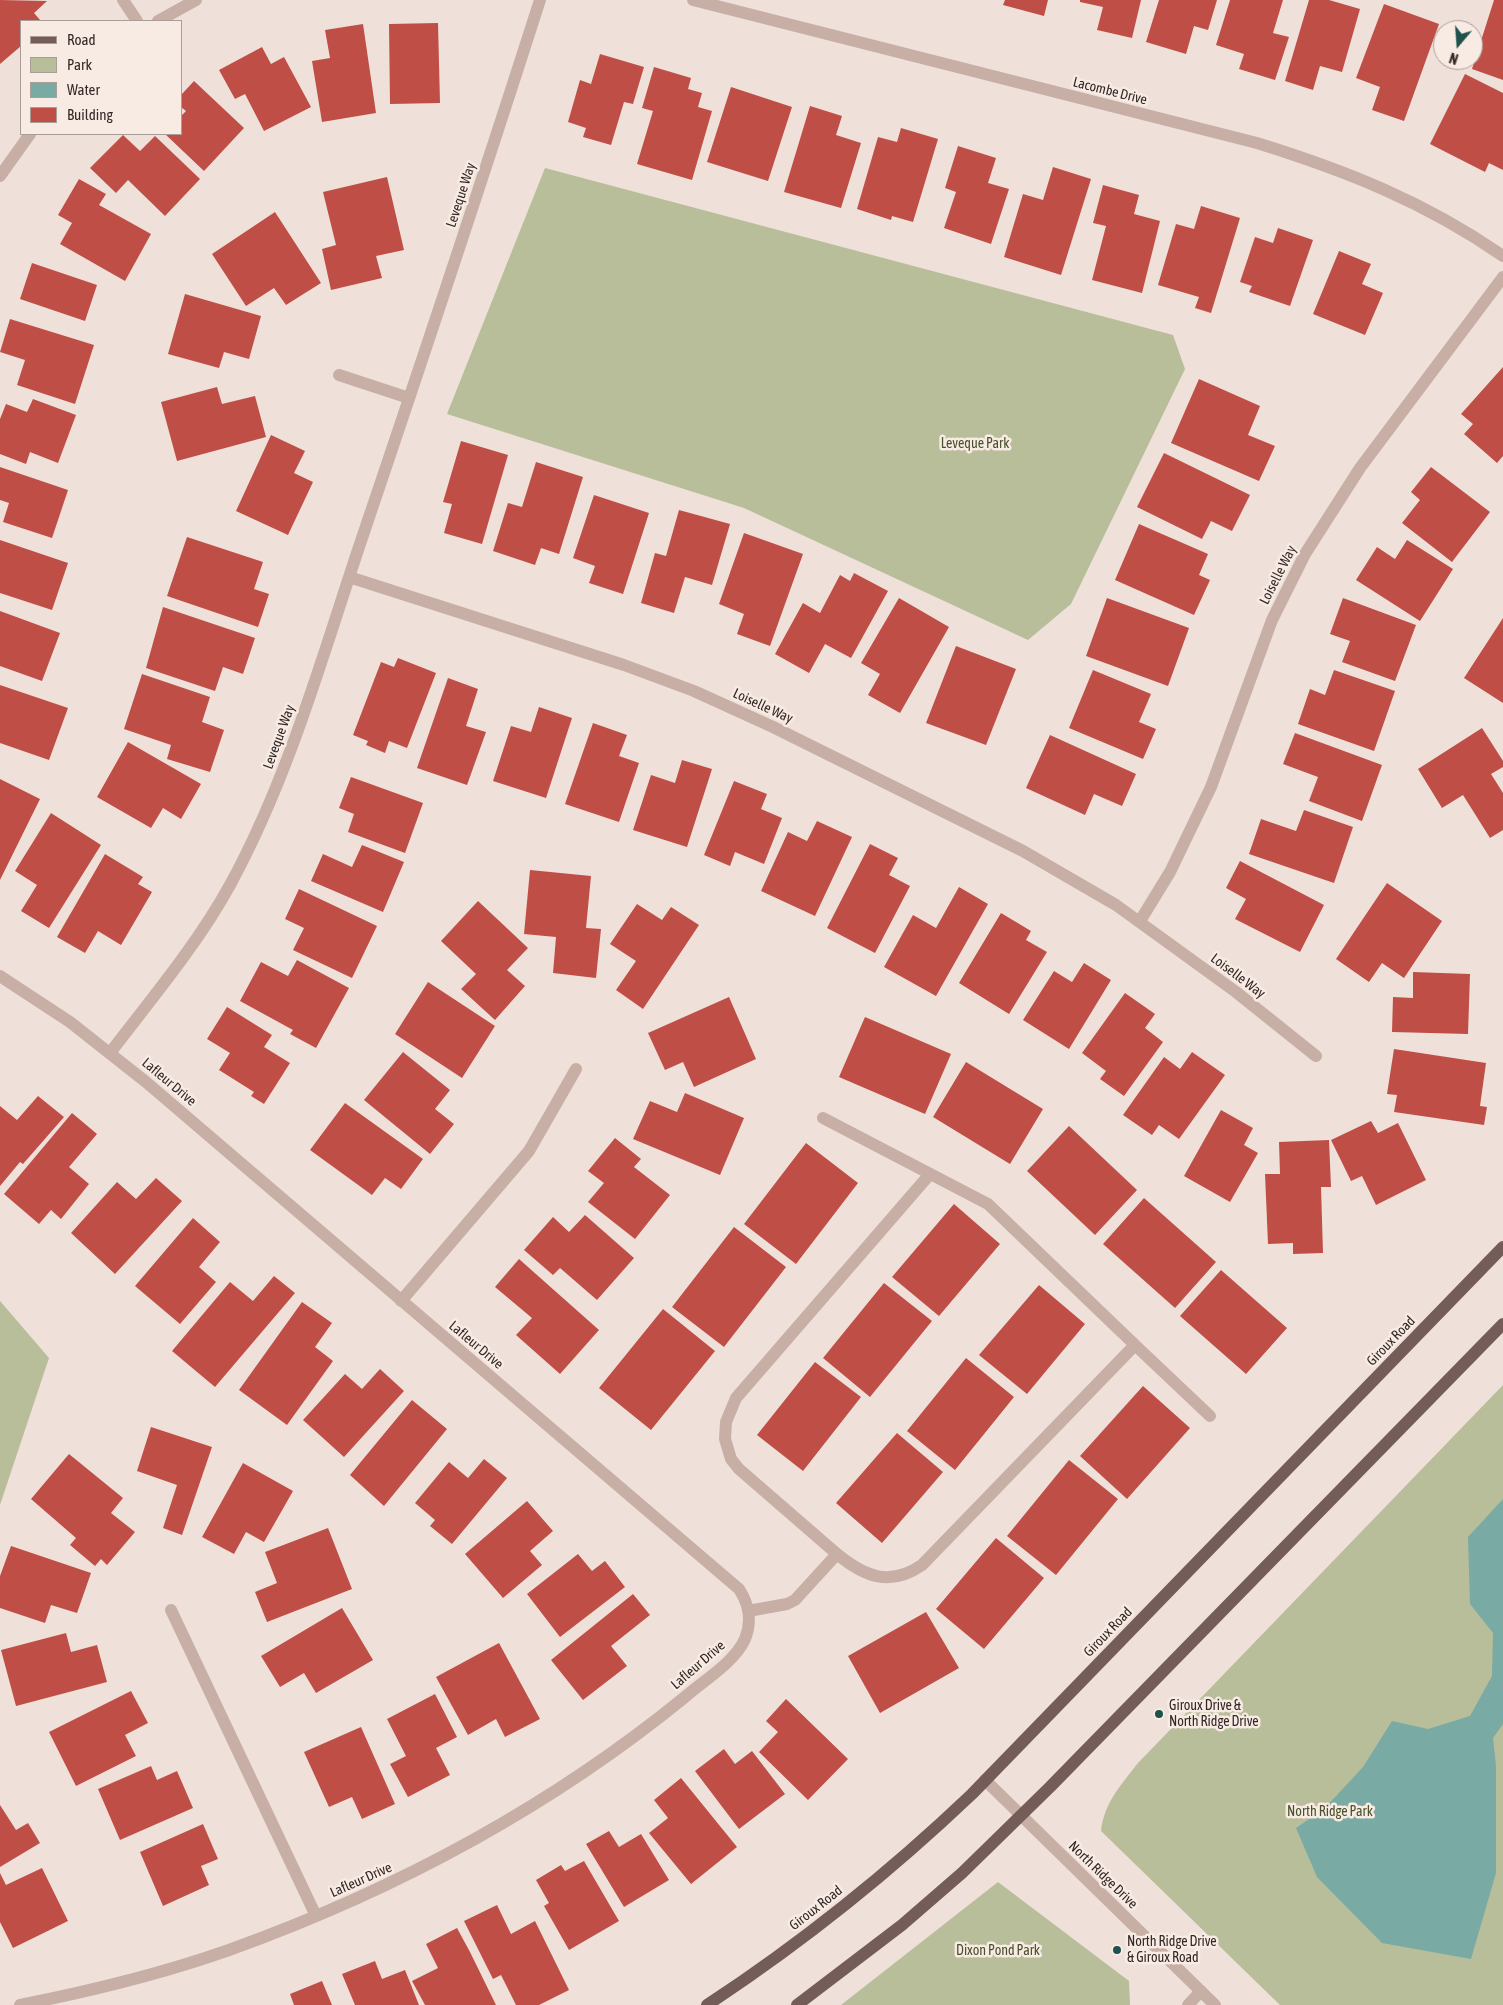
<!DOCTYPE html>
<style>
body{margin:0}
#map{position:relative;width:1503px;height:2005px;overflow:hidden;background:#efe1d9;font-family:"Asap Condensed",sans-serif}
canvas{display:block}
.legend{position:absolute;left:20px;top:20px;width:162px;height:115px;box-sizing:border-box;background:#f8ebe4;border:1px solid #a99d98;margin:0;padding:6px 9px;list-style:none;font-size:15px;color:#332826}
.legend li{display:flex;align-items:center;gap:10px;height:25px}
.legend b{width:25px;border:1px solid #a99d98}
.north{position:absolute;left:1433px;top:20px;width:50px;height:50px;box-sizing:border-box;background:#f8ebe4;border:1px solid #a99d98;border-radius:50%;rotate:198deg;font-size:14px;font-weight:700;line-height:20px;text-align:center;color:#332826}
.north::after{content:'';display:block;margin:auto;width:18px;height:22px;background:#1e524c;clip-path:polygon(50% 0,100% 100%,50% 72%,0 100%)}
</style>
<div id="map">
<canvas width="1503" height="2005"></canvas>
<ul class="legend">
<li><b style="height:6px;background:#745c58"></b>Road</li>
<li><b style="height:14px;background:#b8bd9a"></b>Park</li>
<li><b style="height:14px;background:#79aba4"></b>Water</li>
<li><b style="height:14px;background:#bf4e47"></b>Building</li>
</ul>
<div class="north">N</div>
</div>
<script>
const ctx = document.querySelector('canvas').getContext('2d');
ctx.lineJoin = 'round';
function fillPath(path, color) {
  ctx.fillStyle = color;
  ctx.fill(path, 'evenodd');
}
function strokePath(path, color, width, dash) {
  ctx.strokeStyle = color;
  ctx.lineWidth = width;
  ctx.lineCap = dash ? 'butt' : 'round';
  ctx.setLineDash(dash || []);
  ctx.stroke(path);
}
function label(font, color, halo, rows, align = 'center') {
  ctx.font = font + ' "Asap Condensed",sans-serif';
  ctx.lineWidth = 5;
  ctx.setLineDash([]);
  ctx.textBaseline = 'middle';
  ctx.strokeStyle = halo;
  ctx.fillStyle = color;
  for (const [text, x, y, turn = 0] of rows) {
    ctx.save();
    ctx.translate(x, y);
    ctx.rotate((+turn || 0) * Math.PI / 180);
    ctx.textAlign = isNaN(turn) ? turn : align;
    if (halo) ctx.strokeText(text, 0, 0);
    ctx.fillText(text, 0, 0);
    ctx.restore();
  }
}
fillPath(new Path2D(`
 M 545,168 L 1173,335 L 1185,369 L 1071,604 L 1028,640 L 744,508 L 447,414 Z
 M 0,1301 L 49,1358 L 0,1505 Z
 M 1503,1385 L 1503,2005 L 1280,2005 L 1101,1831 C 1104,1803 1121,1785 1138,1763 Z
 M 998,1882 L 1129,1981 L 1130,2005 L 841,2005 Z`), '#b8bd9a');
fillPath(new Path2D(`
 M 1503,1499 L 1503,1724 L 1493,1738 L 1496,1766 L 1496,1873 L 1471,1959 L 1382,1943 L 1317,1877 L 1296,1828 L 1325,1808 L 1363,1767 L 1392,1721 L 1428,1729 L 1470,1716 L 1492,1676 L 1493,1633 L 1470,1604 L 1468,1537 Z`), '#79aba4');
fillPath(new Path2D(`
 M 0,0 L 47,1 L 34,13 L 41,21 L 21,21 L 21,46 L 0,64 Z
 M 1005,0 L 1048,0 L 1044,16 L 1003,5 Z
 M 1080,0 L 1141,0 L 1132,38 L 1097,30 L 1103,7 L 1080,2 Z
 M 1159,0 L 1217,0 L 1208,30 L 1194,26 L 1186,54 L 1146,42 Z
 M 1230,0 L 1283,0 L 1273,33 L 1289,37 L 1275,80 L 1239,69 L 1244,54 L 1216,45 Z
 M 1309,0 L 1329,0 L 1360,9 L 1342,72 L 1320,66 L 1313,90 L 1285,81 Z
 M 1494,0 L 1503,0 L 1503,80 L 1472,69 Z
 M 1384,4 L 1439,24 L 1404,121 L 1372,110 L 1380,87 L 1356,78 Z
 M 438,23 L 440,103 L 390,104 L 389,24 Z
 M 363,24 L 376,113 L 322,122 L 312,61 L 330,58 L 325,30 Z
 M 262,47 L 271,64 L 284,57 L 311,107 L 264,131 L 245,94 L 235,99 L 219,70 Z
 M 600,54 L 644,67 L 633,104 L 624,102 L 611,145 L 583,137 L 586,128 L 568,122 L 580,80 L 591,84 Z
 M 654,67 L 691,78 L 688,89 L 702,93 L 698,107 L 712,111 L 692,180 L 637,164 L 653,111 L 642,108 Z
 M 1465,74 L 1503,93 L 1503,170 L 1489,163 L 1485,172 L 1430,144 Z
 M 194,81 L 244,128 L 204,171 L 165,134 L 181,134 L 181,116 L 186,111 L 181,107 L 181,95 Z
 M 731,87 L 792,107 L 768,181 L 707,162 Z
 M 810,106 L 842,116 L 836,135 L 861,143 L 841,208 L 784,192 Z
 M 901,128 L 938,139 L 913,222 L 892,216 L 891,220 L 857,209 L 878,137 L 897,142 Z
 M 123,135 L 140,151 L 155,136 L 200,179 L 165,216 L 128,180 L 116,193 L 90,168 Z
 M 958,146 L 996,158 L 988,183 L 1009,189 L 991,244 L 944,228 L 956,192 L 945,188 Z
 M 1053,167 L 1091,179 L 1061,275 L 1004,257 L 1023,194 L 1043,200 Z
 M 387,177 L 404,250 L 376,256 L 382,278 L 331,290 L 322,249 L 336,245 L 323,192 Z
 M 79,179 L 106,194 L 99,205 L 151,234 L 125,281 L 60,244 L 72,223 L 58,215 Z
 M 1103,185 L 1139,195 L 1134,214 L 1160,221 L 1142,293 L 1092,280 L 1106,226 L 1093,223 Z
 M 1201,206 L 1240,218 L 1211,313 L 1195,308 L 1199,297 L 1158,285 L 1176,224 L 1194,229 Z
 M 275,212 L 321,283 L 286,305 L 274,288 L 246,306 L 212,254 Z
 M 1278,228 L 1313,240 L 1290,306 L 1249,292 L 1252,286 L 1240,282 L 1255,237 L 1273,243 Z
 M 1339,251 L 1371,264 L 1362,284 L 1383,293 L 1365,335 L 1313,314 Z
 M 32,263 L 97,285 L 85,321 L 20,299 Z
 M 185,294 L 261,316 L 249,359 L 224,352 L 219,368 L 168,354 Z
 M 10,319 L 94,345 L 75,404 L 17,385 L 25,360 L 0,352 Z
 M 1503,367 L 1503,456 L 1497,463 L 1464,434 L 1473,424 L 1461,414 Z
 M 1199,379 L 1260,406 L 1248,435 L 1275,446 L 1259,481 L 1171,443 Z
 M 217,387 L 222,404 L 255,396 L 266,437 L 177,461 L 161,402 Z
 M 33,399 L 76,415 L 58,463 L 30,452 L 26,464 L 0,454 L 0,419 L 6,404 L 27,412 Z
 M 271,435 L 305,451 L 294,473 L 313,482 L 288,535 L 236,511 Z
 M 461,441 L 508,455 L 482,544 L 444,533 L 452,504 L 443,502 Z
 M 1164,453 L 1250,495 L 1232,531 L 1211,521 L 1202,539 L 1137,507 Z
 M 536,462 L 583,477 L 559,554 L 541,548 L 535,565 L 493,551 L 508,503 L 522,507 Z
 M 0,467 L 68,490 L 52,538 L 3,522 L 9,503 L 0,500 Z
 M 1431,467 L 1490,512 L 1452,562 L 1402,523 L 1420,500 L 1411,492 Z
 M 594,495 L 649,513 L 623,594 L 589,583 L 595,566 L 573,558 Z
 M 679,510 L 730,524 L 712,585 L 685,577 L 674,613 L 641,603 L 655,553 L 666,556 Z
 M 1139,524 L 1208,554 L 1199,575 L 1210,580 L 1194,615 L 1115,580 Z
 M 744,533 L 803,554 L 770,646 L 737,634 L 744,614 L 719,604 Z
 M 187,537 L 263,562 L 254,589 L 269,594 L 258,627 L 167,596 Z
 M 0,540 L 68,563 L 52,610 L 0,593 Z
 M 1407,540 L 1453,569 L 1420,621 L 1356,580 L 1377,547 L 1395,559 Z
 M 854,573 L 888,591 L 851,658 L 825,644 L 809,673 L 775,654 L 803,603 L 820,613 L 840,575 L 850,581 Z
 M 899,598 L 949,627 L 900,713 L 868,695 L 880,674 L 861,663 Z
 M 1107,598 L 1189,628 L 1168,686 L 1086,656 Z
 M 1343,598 L 1416,625 L 1395,681 L 1342,662 L 1350,641 L 1330,634 Z
 M 163,607 L 255,638 L 243,674 L 223,667 L 215,691 L 146,668 Z
 M 0,611 L 60,633 L 42,681 L 0,666 Z
 M 1503,618 L 1503,703 L 1464,678 Z
 M 956,646 L 1016,669 L 986,745 L 926,723 Z
 M 398,658 L 436,673 L 407,748 L 389,741 L 385,753 L 366,745 L 368,741 L 353,735 L 381,662 L 394,667 Z
 M 1093,670 L 1151,694 L 1139,722 L 1156,729 L 1143,759 L 1069,728 Z
 M 1334,670 L 1395,691 L 1374,751 L 1298,724 L 1310,689 L 1325,695 Z
 M 142,674 L 210,697 L 202,722 L 224,730 L 210,772 L 167,759 L 171,745 L 124,729 Z
 M 448,678 L 478,689 L 466,726 L 486,732 L 467,785 L 417,768 Z
 M 0,685 L 68,708 L 49,760 L 0,743 Z
 M 539,707 L 572,718 L 546,798 L 493,781 L 511,726 L 531,732 Z
 M 593,723 L 627,735 L 619,756 L 639,763 L 619,822 L 565,804 Z
 M 1482,728 L 1503,761 L 1503,767 L 1491,774 L 1503,793 L 1503,830 L 1490,838 L 1463,795 L 1442,808 L 1418,769 Z
 M 1295,733 L 1382,765 L 1362,821 L 1309,801 L 1318,777 L 1283,764 Z
 M 1050,735 L 1136,774 L 1122,806 L 1094,794 L 1085,815 L 1026,788 Z
 M 128,742 L 201,784 L 181,819 L 163,808 L 151,828 L 97,797 Z
 M 682,760 L 712,769 L 687,847 L 633,830 L 651,775 L 675,783 Z
 M 351,777 L 423,803 L 405,853 L 348,832 L 354,814 L 339,808 Z
 M 0,779 L 40,799 L 0,880 Z
 M 734,781 L 767,794 L 761,809 L 782,818 L 764,864 L 735,852 L 730,866 L 704,855 Z
 M 1304,810 L 1353,827 L 1334,883 L 1249,854 L 1261,819 L 1296,831 Z
 M 51,813 L 101,845 L 49,928 L 21,911 L 37,885 L 15,871 Z
 M 817,821 L 852,837 L 815,916 L 761,891 L 788,832 L 807,841 Z
 M 870,844 L 898,858 L 889,875 L 910,886 L 875,953 L 827,928 Z
 M 362,845 L 404,862 L 383,912 L 311,881 L 323,854 L 352,867 Z
 M 105,854 L 143,877 L 138,884 L 152,892 L 121,945 L 98,931 L 85,953 L 57,937 Z
 M 1240,861 L 1324,905 L 1300,952 L 1235,919 L 1246,899 L 1226,888 Z
 M 530,870 L 591,876 L 586,928 L 601,929 L 596,978 L 553,973 L 556,937 L 524,934 Z
 M 1387,883 L 1442,921 L 1404,978 L 1382,963 L 1369,982 L 1336,959 Z
 M 959,887 L 988,904 L 936,996 L 884,967 L 913,915 L 936,928 Z
 M 299,889 L 377,926 L 352,978 L 293,950 L 304,928 L 285,919 Z
 M 478,901 L 528,948 L 507,970 L 525,986 L 495,1020 L 461,989 L 476,974 L 441,941 Z
 M 637,904 L 662,920 L 671,907 L 699,925 L 643,1009 L 616,990 L 636,961 L 610,944 Z
 M 1001,913 L 1031,931 L 1026,940 L 1047,952 L 1009,1014 L 959,983 Z
 M 297,960 L 349,988 L 316,1048 L 290,1034 L 293,1030 L 240,1001 L 261,962 L 288,976 Z
 M 1084,963 L 1111,980 L 1069,1049 L 1023,1020 L 1054,971 L 1072,982 Z
 M 1413,972 L 1470,974 L 1468,1034 L 1392,1032 L 1393,997 L 1413,998 Z
 M 428,982 L 495,1026 L 462,1078 L 395,1034 Z
 M 1125,993 L 1155,1014 L 1145,1028 L 1163,1042 L 1124,1096 L 1100,1079 L 1106,1071 L 1082,1053 Z
 M 729,997 L 756,1059 L 694,1087 L 683,1062 L 665,1070 L 648,1033 Z
 M 227,1007 L 272,1035 L 264,1047 L 290,1063 L 264,1104 L 251,1096 L 254,1092 L 219,1070 L 230,1053 L 207,1039 Z
 M 865,1017 L 951,1054 L 925,1114 L 839,1077 Z
 M 1394,1049 L 1486,1063 L 1480,1106 L 1487,1107 L 1484,1125 L 1394,1112 L 1397,1095 L 1387,1094 Z
 M 403,1052 L 450,1090 L 435,1109 L 454,1124 L 430,1154 L 364,1100 Z
 M 1192,1052 L 1225,1075 L 1179,1139 L 1159,1125 L 1152,1135 L 1123,1115 L 1164,1057 L 1180,1069 Z
 M 966,1062 L 1043,1109 L 1010,1164 L 933,1117 Z
 M 685,1093 L 744,1118 L 720,1175 L 633,1139 L 650,1101 L 677,1112 Z
 M 38,1096 L 64,1117 L 23,1164 L 20,1162 L 0,1186 L 0,1106 L 17,1120 Z
 M 345,1103 L 423,1159 L 401,1189 L 385,1178 L 372,1195 L 310,1150 Z
 M 1221,1110 L 1253,1128 L 1244,1145 L 1258,1153 L 1230,1202 L 1184,1176 Z
 M 72,1113 L 97,1134 L 69,1167 L 89,1184 L 61,1219 L 51,1210 L 39,1224 L 4,1194 Z
 M 1371,1121 L 1378,1133 L 1398,1123 L 1426,1180 L 1376,1205 L 1362,1176 L 1351,1181 L 1331,1140 Z
 M 1069,1126 L 1137,1190 L 1095,1235 L 1027,1171 Z
 M 615,1138 L 641,1159 L 634,1167 L 670,1195 L 635,1239 L 588,1202 L 604,1183 L 588,1171 Z
 M 1329,1140 L 1331,1187 L 1321,1187 L 1323,1253 L 1293,1254 L 1293,1243 L 1268,1244 L 1265,1174 L 1280,1174 L 1279,1142 Z
 M 806,1143 L 858,1183 L 796,1264 L 744,1224 Z
 M 156,1178 L 182,1201 L 115,1274 L 71,1233 L 117,1182 L 136,1199 Z
 M 1144,1198 L 1216,1262 L 1175,1308 L 1103,1244 Z
 M 954,1204 L 1000,1244 L 939,1316 L 892,1277 Z
 M 585,1215 L 634,1258 L 597,1300 L 560,1268 L 553,1275 L 524,1250 L 553,1217 L 569,1232 Z
 M 193,1218 L 220,1242 L 199,1267 L 216,1282 L 180,1324 L 135,1286 Z
 M 734,1227 L 786,1267 L 724,1347 L 672,1307 Z
 M 519,1259 L 599,1330 L 560,1374 L 516,1335 L 532,1318 L 495,1287 Z
 M 1221,1270 L 1287,1328 L 1246,1374 L 1180,1316 Z
 M 274,1276 L 295,1293 L 215,1387 L 172,1351 L 230,1282 L 253,1301 Z
 M 884,1283 L 932,1321 L 870,1397 L 823,1358 Z
 M 1039,1285 L 1085,1324 L 1027,1394 L 979,1355 Z
 M 302,1302 L 332,1323 L 315,1347 L 333,1361 L 287,1425 L 239,1390 Z
 M 663,1309 L 715,1351 L 651,1430 L 599,1388 Z
 M 966,1358 L 1014,1397 L 955,1470 L 907,1431 Z
 M 815,1362 L 861,1397 L 803,1471 L 757,1435 Z
 M 380,1369 L 404,1391 L 344,1457 L 303,1420 L 345,1374 L 362,1389 Z
 M 1143,1386 L 1190,1428 L 1127,1499 L 1080,1456 Z
 M 412,1400 L 447,1429 L 384,1506 L 350,1475 Z
 M 151,1427 L 212,1447 L 182,1535 L 163,1528 L 177,1485 L 137,1471 Z
 M 897,1433 L 943,1472 L 882,1543 L 836,1503 Z
 M 69,1454 L 123,1498 L 111,1513 L 135,1532 L 107,1565 L 101,1559 L 95,1566 L 70,1545 L 76,1538 L 31,1499 Z
 M 484,1459 L 507,1478 L 452,1544 L 430,1526 L 435,1520 L 415,1503 L 449,1462 L 468,1478 Z
 M 1069,1460 L 1118,1499 L 1056,1575 L 1007,1536 Z
 M 243,1463 L 293,1491 L 264,1542 L 246,1532 L 234,1554 L 202,1537 Z
 M 527,1501 L 553,1531 L 530,1551 L 542,1565 L 503,1598 L 465,1554 Z
 M 328,1528 L 352,1589 L 267,1622 L 255,1592 L 277,1583 L 265,1552 Z
 M 996,1538 L 1044,1578 L 984,1649 L 936,1609 Z
 M 11,1546 L 91,1573 L 77,1613 L 51,1605 L 45,1623 L 0,1608 L 0,1576 Z
 M 578,1554 L 592,1571 L 605,1561 L 625,1587 L 560,1637 L 527,1594 Z
 M 633,1594 L 650,1615 L 611,1646 L 627,1666 L 583,1700 L 551,1660 Z
 M 342,1608 L 373,1660 L 316,1693 L 304,1673 L 280,1687 L 261,1656 Z
 M 926,1612 L 959,1668 L 880,1713 L 848,1656 Z
 M 66,1633 L 71,1652 L 97,1645 L 107,1682 L 16,1706 L 1,1650 Z
 M 499,1643 L 540,1719 L 505,1737 L 496,1719 L 468,1735 L 436,1677 Z
 M 131,1691 L 148,1723 L 125,1735 L 136,1756 L 76,1786 L 49,1732 Z
 M 435,1694 L 457,1737 L 436,1748 L 450,1775 L 408,1797 L 390,1764 L 406,1756 L 387,1719 Z
 M 786,1699 L 848,1759 L 808,1800 L 759,1752 L 778,1732 L 766,1721 Z
 M 361,1727 L 395,1804 L 362,1819 L 352,1797 L 329,1807 L 304,1752 Z
 M 724,1749 L 735,1764 L 752,1751 L 785,1794 L 739,1829 L 695,1771 Z
 M 151,1766 L 157,1780 L 177,1771 L 193,1808 L 120,1840 L 98,1789 Z
 M 681,1778 L 737,1847 L 691,1884 L 649,1833 L 668,1818 L 654,1800 Z
 M 0,1805 L 16,1830 L 28,1823 L 40,1843 L 0,1867 Z
 M 203,1824 L 218,1859 L 201,1866 L 209,1885 L 163,1906 L 140,1852 Z
 M 609,1831 L 619,1847 L 641,1834 L 669,1880 L 624,1907 L 586,1844 Z
 M 584,1861 L 619,1921 L 569,1950 L 544,1906 L 549,1903 L 536,1880 L 561,1865 L 565,1871 Z
 M 42,1868 L 68,1921 L 13,1948 L 0,1922 L 0,1873 L 6,1885 Z
 M 497,1905 L 511,1934 L 535,1921 L 569,1990 L 539,2005 L 516,2005 L 501,1975 L 493,1979 L 464,1921 Z
 M 457,1928 L 470,1952 L 496,2005 L 425,2005 L 412,1981 L 438,1968 L 426,1944 Z
 M 375,1961 L 382,1979 L 405,1970 L 419,2005 L 355,2005 L 342,1974 Z
 M 322,1981 L 332,2005 L 294,2005 L 290,1994 Z`), '#bf4e47');
strokePath(new Path2D(`
 M 123,0 L 137,21
 M 693,0 L 1257,143 C 1347,171 1425,202 1503,256
 M 158,21 L 196,0
 M 0,176 L 30,134
 M 339,375 L 409,398
 M 349,577 L 624,665 L 694,691 L 773,727 L 1023,851 L 1116,905 L 1236,992 L 1316,1056
 M 1140,921 L 1170,872 L 1211,787 L 1272,620 L 1305,554 L 1360,468 L 1503,277
 M 0,976 L 70,1022 L 146,1082 L 739,1589 C 749,1604 752,1622 745,1639 C 734,1663 704,1680 685,1697 C 550,1807 393,1891 229,1950 C 161,1974 91,1991 20,2005
 M 110,1053 C 152,998 197,945 230,885 C 289,777 322,657 361,541 C 422,361 482,181 540,0
 M 401,1301 L 529,1151 L 576,1069
 M 1135,1345 L 1210,1416
 M 837,1554 L 739,1469 L 731,1459 L 725,1439 L 726,1422 L 736,1398 L 930,1174
 M 171,1610 L 316,1916
 M 748,1611 L 787,1604 L 795,1600 L 837,1554 C 865,1577 890,1587 922,1565 L 1135,1345 L 988,1204 L 823,1118
 M 985,1780 L 1215,2005
 M 1188,2005 L 1201,1991`), '#c7afa5', 12);
strokePath(new Path2D(`
 M 707,2005 C 803,1942 889,1873 972,1794 L 1503,1247
 M 797,2005 L 902,1925 L 962,1873 L 1050,1787 L 1503,1324`), '#745c58', 12);
for (const [x, y, r, color] of [
 [1159,1714,5,"#1e524c"],
 [1117,1950,5,"#1e524c"]
]) {
  const dot = new Path2D();
  dot.arc(x, y, r, 0, 2 * Math.PI);
  ctx.fillStyle = color;
  ctx.fill(dot);
  strokePath(dot, '#f8ebe4', 2);
}
label('14px', '#332826', '#f8ebe4', [
 ["Lacombe Drive",1110,91,14],
 ["Leveque Way",461,195,-72],
 ["Loiselle Way",1278,575,-63],
 ["Loiselle Way",763,706,25],
 ["Leveque Way",279,737,-70],
 ["Loiselle Way",1238,976,37],
 ["Lafleur Drive",169,1082,40],
 ["Giroux Road",1391,1341,-46],
 ["Lafleur Drive",476,1345,40],
 ["Giroux Road",1108,1632,-46],
 ["Lafleur Drive",698,1665,-41],
 ["North Ridge Drive",1103,1875,44],
 ["Lafleur Drive",361,1880,-24],
 ["Giroux Road",816,1908,-38]
]);
label('14px', '#49502b', '#f8ebe4', [
 ["Leveque Park",975,444],
 ["North Ridge Park",1330,1812],
 ["Dixon Pond Park",998,1951]
]);
label('14px', '#332826', '#f8ebe4', [
 ["Giroux Drive &",1169,1706],
 ["North Ridge Drive",1169,1722],
 ["North Ridge Drive",1127,1942],
 ["& Giroux Road",1127,1958]
], 'left');
</script>
